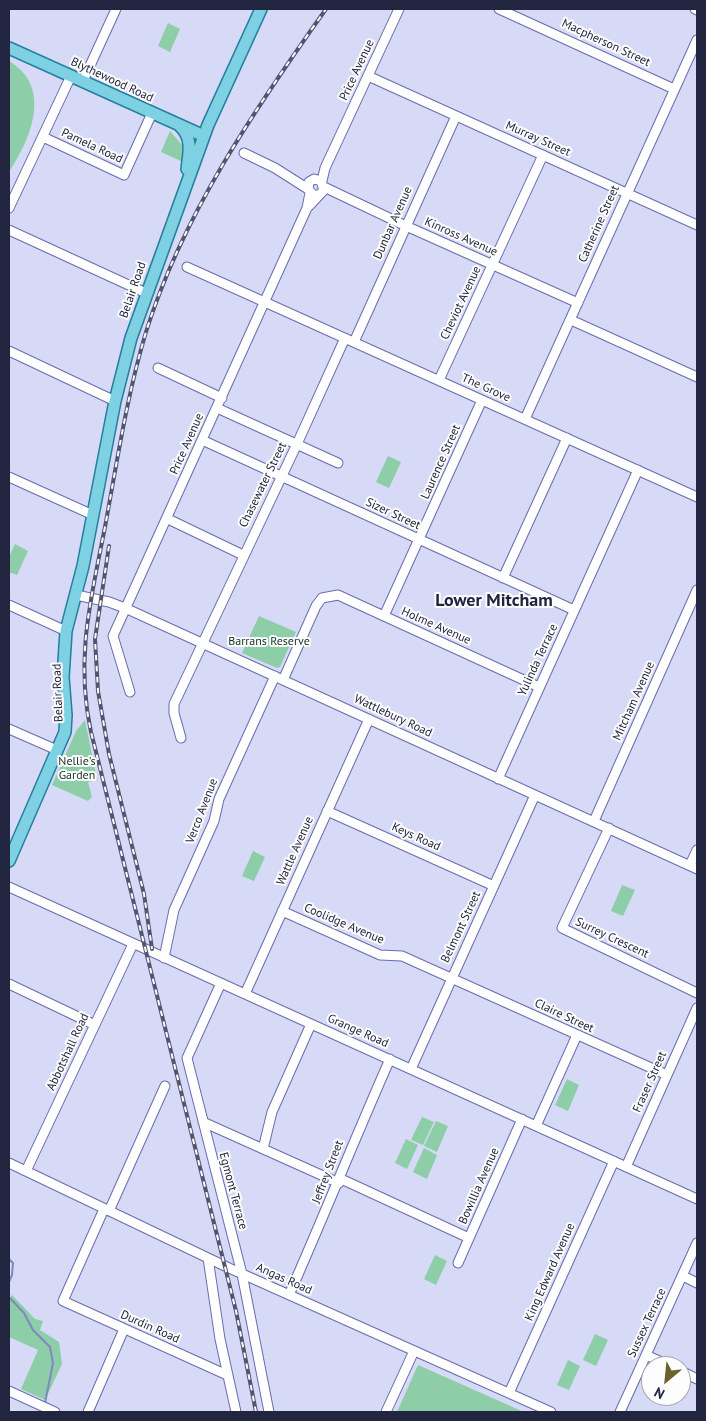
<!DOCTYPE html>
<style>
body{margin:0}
#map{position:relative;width:706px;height:1421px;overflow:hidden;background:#d6daf7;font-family:"PT Sans",sans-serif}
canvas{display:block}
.frame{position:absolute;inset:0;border:10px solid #222540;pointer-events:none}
.north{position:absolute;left:641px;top:1356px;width:50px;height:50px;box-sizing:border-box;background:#fdfdfd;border:1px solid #a5a7b1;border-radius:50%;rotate:208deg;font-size:14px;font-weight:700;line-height:20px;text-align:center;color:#222540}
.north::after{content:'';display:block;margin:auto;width:18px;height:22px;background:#6b612d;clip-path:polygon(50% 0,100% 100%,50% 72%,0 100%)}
</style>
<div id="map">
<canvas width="706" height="1421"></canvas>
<div class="frame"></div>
<div class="north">N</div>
</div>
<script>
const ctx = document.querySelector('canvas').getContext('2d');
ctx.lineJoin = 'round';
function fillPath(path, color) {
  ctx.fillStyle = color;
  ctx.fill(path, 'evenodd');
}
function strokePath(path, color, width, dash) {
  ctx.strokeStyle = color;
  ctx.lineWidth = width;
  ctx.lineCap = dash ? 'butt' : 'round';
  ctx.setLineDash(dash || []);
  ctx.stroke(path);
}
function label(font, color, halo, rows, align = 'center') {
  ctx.font = font + ' "PT Sans",sans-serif';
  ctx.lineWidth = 4;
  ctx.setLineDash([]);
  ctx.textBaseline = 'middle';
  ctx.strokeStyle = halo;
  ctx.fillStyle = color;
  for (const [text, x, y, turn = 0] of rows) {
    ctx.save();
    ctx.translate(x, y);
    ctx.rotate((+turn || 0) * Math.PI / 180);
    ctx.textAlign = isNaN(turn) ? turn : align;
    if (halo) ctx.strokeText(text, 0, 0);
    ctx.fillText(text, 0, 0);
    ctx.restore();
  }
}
fillPath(new Path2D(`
 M 168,23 L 180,29 L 170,52 L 158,46 Z
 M 9,61 C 53,87 31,139 9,172 Z
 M 170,131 L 182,145 L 183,162 L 161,152 Z
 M 388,456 L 401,462 L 389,488 L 376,482 Z
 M 15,544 L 28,551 L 17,575 L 9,572 L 9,557 Z
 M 259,616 L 296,632 L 280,667 L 277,668 L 242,653 Z
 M 85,720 L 97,780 L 88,782 L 92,797 L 88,801 L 52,785 L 76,731 Z
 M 253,851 L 265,857 L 254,881 L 242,876 Z
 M 622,885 L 635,890 L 623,916 L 611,911 Z
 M 567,1079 L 579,1085 L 568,1111 L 555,1105 Z
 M 422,1117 L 434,1122 L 423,1145 L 411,1140 Z
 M 436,1121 L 448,1126 L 437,1152 L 424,1146 Z
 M 406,1139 L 418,1145 L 407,1169 L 395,1163 Z
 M 424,1148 L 437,1155 L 427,1179 L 413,1172 Z
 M 435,1255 L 447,1261 L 436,1285 L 424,1279 Z
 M 12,1295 L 35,1319 L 43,1321 L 40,1330 L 59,1342 L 62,1364 L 45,1400 L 21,1389 L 38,1350 L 9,1337 L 9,1300 Z
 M 595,1334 L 608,1340 L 596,1366 L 583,1360 Z
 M 568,1360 L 580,1366 L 569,1390 L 557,1385 Z
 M 418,1365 L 524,1412 L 397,1412 Z`), '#8dcda8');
strokePath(new Path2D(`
 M 9,1259 L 13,1263 L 12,1275 L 9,1282
 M 9,1297 L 24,1313 L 33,1330 L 50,1347 L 53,1363 L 45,1403`), '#8088be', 2);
const minor = new Path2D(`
 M 499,9 L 674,89
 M 695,9 L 697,10
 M 368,76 L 697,225
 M 83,81 L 116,9
 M 43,137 L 124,175 L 152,113
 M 244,153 L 275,168 L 308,189
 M 322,181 L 325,168 L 399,9
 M 324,187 L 406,226 L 578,303
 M 309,206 L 324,190 L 321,181 L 314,179 L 309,182 L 308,189 L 313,195 L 318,195
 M 9,208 L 71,76
 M 9,230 L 146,293
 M 187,267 L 697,497
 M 571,320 L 697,377
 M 354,342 L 456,116
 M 9,351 L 115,401
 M 158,368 L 222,398
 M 439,380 L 543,155
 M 217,408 L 338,463
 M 525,419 L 697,40
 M 202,440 L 574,610
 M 9,477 L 93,515
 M 168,519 L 243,555
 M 503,578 L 567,438
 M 76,595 L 109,602 L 125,608 L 697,869
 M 9,605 L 66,631
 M 384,616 L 482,400
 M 283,680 L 316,606 L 322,598 L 338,595 L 539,687
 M 130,692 L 113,636 L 307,208 L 310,193
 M 9,729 L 57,750
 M 181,738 L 174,713 L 174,704 L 297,444 L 345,338
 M 498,779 L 638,470
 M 327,811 L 494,886
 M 594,821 L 697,590
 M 609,828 L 562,928 L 697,993
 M 690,865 L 697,850
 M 9,887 L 697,1199
 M 282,911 L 380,955 L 402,956 L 667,1075
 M 164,958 L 174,910 L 214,821 L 219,799 L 275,676
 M 221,983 L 187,1058 L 242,1274 L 269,1412
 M 9,984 L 95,1025
 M 245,994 L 369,719
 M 411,1069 L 535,795
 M 203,1122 L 339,1183
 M 536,1126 L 577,1035
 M 263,1149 L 272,1112 L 311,1024
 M 9,1163 L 229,1268 L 551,1412
 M 626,1167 L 697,1008
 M 26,1171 L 133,944
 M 339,1178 L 469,1238
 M 104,1209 L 63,1301 L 227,1375
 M 109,1211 L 165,1086
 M 208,1258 L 220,1339 L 236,1412
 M 458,1263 L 522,1119
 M 683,1276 L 697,1283
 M 289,1295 C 324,1216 355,1138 390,1059
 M 646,1355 L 670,1366
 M 681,1371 L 697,1379
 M 9,1391 L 55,1412
 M 509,1393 L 614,1161
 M 88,1412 L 124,1329
 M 386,1412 L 414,1351
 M 620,1412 L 697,1243`);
const major = new Path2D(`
 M 9,48 L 204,136
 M 180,126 C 193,138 189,153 187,169
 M 9,861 L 65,732 L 66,715 L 63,677 L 66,631 L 83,566 L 115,401 L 131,338 L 208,125 L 261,9`);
strokePath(minor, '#666cad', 11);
strokePath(major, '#267f9e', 14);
strokePath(minor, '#fff', 9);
strokePath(major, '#7ed0e3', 11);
const rail = new Path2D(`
 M 109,546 L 95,639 L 98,691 L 109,754 L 144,894 L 152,949
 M 256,1412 L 236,1311 L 91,732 C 75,658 91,599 105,527 C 117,462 127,395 146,332 C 183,214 255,109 326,9`);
strokePath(rail, '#525571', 4);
strokePath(rail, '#fdfdfd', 2, [5.5]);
label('12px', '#222540', '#fdfdfd', [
 ["Macpherson Street",606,43,25],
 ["Price Avenue",357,70,-65],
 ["Blythewood Road",112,80,25],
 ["Murray Street",538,139,24],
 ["Pamela Road",92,146,25],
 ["Dunbar Avenue",393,223,-66],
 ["Catherine Street",599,224,-66],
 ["Kinross Avenue",461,237,24],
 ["Belair Road",133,290,-71],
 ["Cheviot Avenue",461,303,-65],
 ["The Grove",486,388,24],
 ["Price Avenue",187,444,-66],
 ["Laurence Street",441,462,-66],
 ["Chasewater Street",263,485,-64],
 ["Sizer Street",393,514,25],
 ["Holme Avenue",436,626,24],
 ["Yulinda Terrace",538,660,-65],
 ["Belair Road",58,693,-92],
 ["Mitcham Avenue",634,701,-66],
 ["Wattlebury Road",393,716,25],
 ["Verco Avenue",202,811,-69],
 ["Keys Road",416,837,24],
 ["Wattle Avenue",295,851,-66],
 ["Coolidge Avenue",344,924,23],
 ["Belmont Street",461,927,-65],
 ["Surrey Crescent",612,938,25],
 ["Claire Street",564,1016,25],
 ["Grange Road",358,1031,24],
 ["Abbotshall Road",68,1052,-65],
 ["Fraser Street",650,1082,-66],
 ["Jeffrey Street",328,1172,-69],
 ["Bowillia Avenue",479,1186,-66],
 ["Egmont Terrace",233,1191,75],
 ["King Edward Avenue",550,1272,-66],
 ["Angas Road",284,1279,24],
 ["Sussex Terrace",647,1323,-65],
 ["Durdin Road",150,1327,24]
]);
label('12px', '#123221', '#fdfdfd', [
 ["Barrans Reserve",269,642],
 ["Nellie's",77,762],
 ["Garden",77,776]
]);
label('bold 18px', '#222540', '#fdfdfd', [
 ["Lower Mitcham",494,601]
]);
</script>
